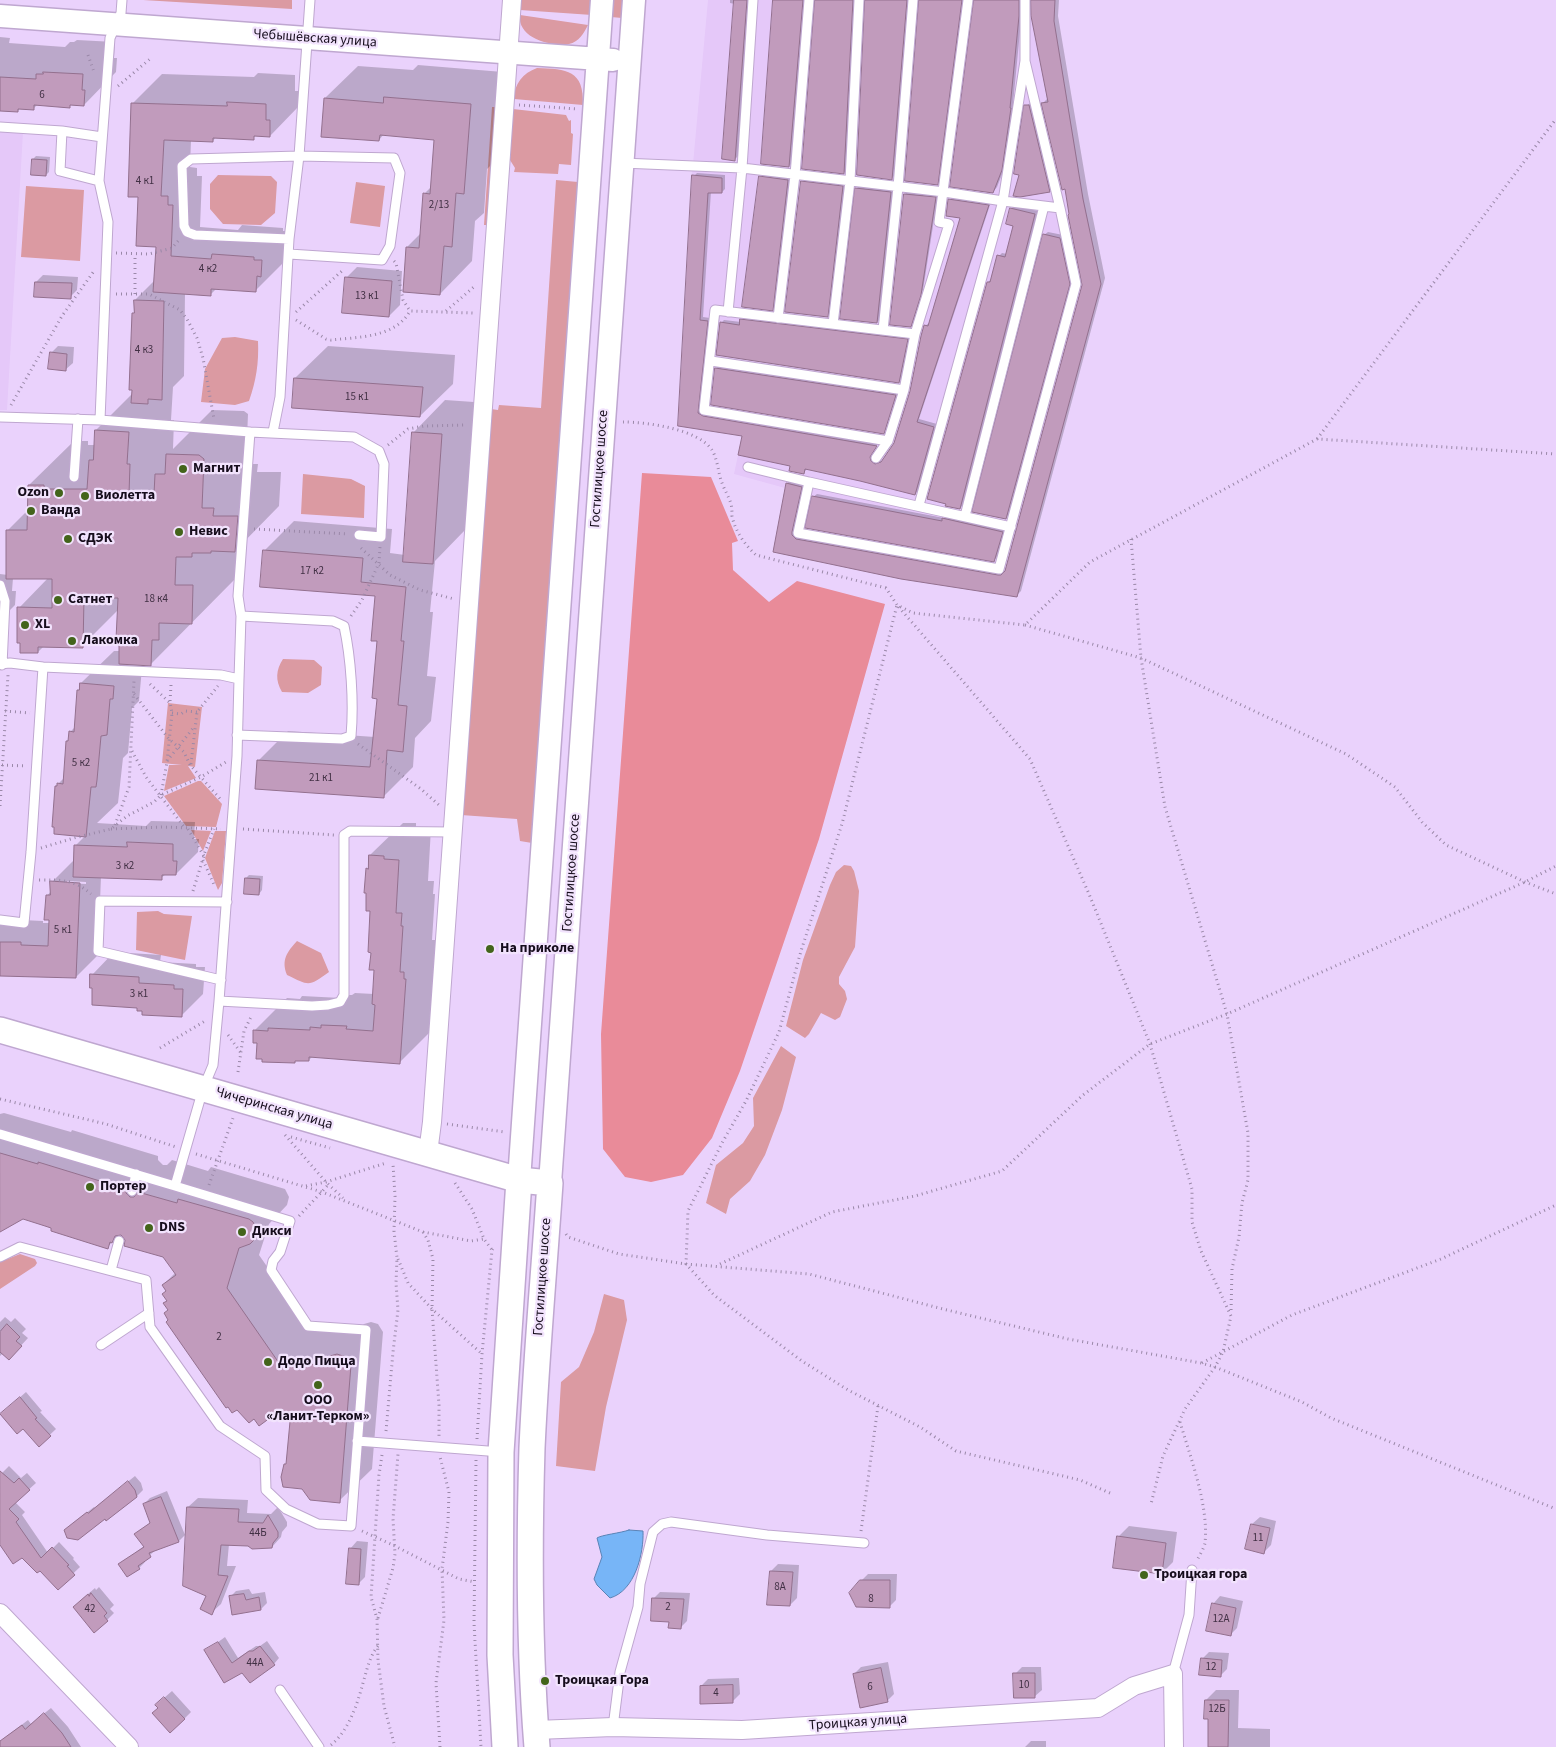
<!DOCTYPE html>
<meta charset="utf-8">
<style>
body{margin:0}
canvas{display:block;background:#ead2fc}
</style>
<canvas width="1556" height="1747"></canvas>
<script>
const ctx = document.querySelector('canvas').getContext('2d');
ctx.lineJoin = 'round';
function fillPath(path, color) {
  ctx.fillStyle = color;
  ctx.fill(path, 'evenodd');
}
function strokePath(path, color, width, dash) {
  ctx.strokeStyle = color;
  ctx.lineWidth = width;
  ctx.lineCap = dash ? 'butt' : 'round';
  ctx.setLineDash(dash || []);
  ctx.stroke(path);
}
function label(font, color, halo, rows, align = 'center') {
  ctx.font = font + ' "Source Sans 3",sans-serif';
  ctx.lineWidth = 4.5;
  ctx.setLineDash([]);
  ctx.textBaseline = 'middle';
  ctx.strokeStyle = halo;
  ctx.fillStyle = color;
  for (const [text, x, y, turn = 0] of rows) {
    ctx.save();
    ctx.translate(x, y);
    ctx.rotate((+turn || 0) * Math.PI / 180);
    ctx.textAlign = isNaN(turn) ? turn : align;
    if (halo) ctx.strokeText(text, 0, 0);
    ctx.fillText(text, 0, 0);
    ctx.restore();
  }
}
fillPath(new Path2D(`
 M 708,0 L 1055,0 L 1054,21 L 1083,194 L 1101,284 L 1017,597 L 901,579 L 773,552 L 785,488 L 734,474 L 742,436 L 678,426 L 692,175 Z
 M 0,131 L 23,132 L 7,410 L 0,410 Z`), '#e5c8f9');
fillPath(new Path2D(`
 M 143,0 L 292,0 L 292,9 Z
 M 520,0 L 593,0 L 592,15 L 520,10 Z
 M 612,0 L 623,0 L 622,18 L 611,17 Z
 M 520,15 L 588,25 C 584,33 579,42 569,44 C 551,47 517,38 520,15 Z
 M 537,68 C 567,69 584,70 583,105 L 514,99 C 514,84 523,73 537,68 Z
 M 492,107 L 495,107 L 487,225 L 484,225 Z
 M 513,109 L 566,115 L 569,121 L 571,120 L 571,133 L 573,134 L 571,165 L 559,164 L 558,174 L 514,172 L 515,168 L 510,160 Z
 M 218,175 L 271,176 L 277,182 L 275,213 L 261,225 L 223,224 L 210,209 L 210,184 Z
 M 556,180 L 578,182 L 532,843 L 520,841 L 517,819 L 461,815 L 491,409 L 498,410 L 499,405 L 541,408 Z
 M 356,182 L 385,186 L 380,227 L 350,223 Z
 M 26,186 L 84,190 L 80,261 L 21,257 Z
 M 235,337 L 258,341 C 259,363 256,381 249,401 L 235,405 L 201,402 L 205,369 L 222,338 Z
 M 303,474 L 351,479 L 365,486 L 364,518 L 301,514 Z
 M 283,659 L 314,660 L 322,667 L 321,685 L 308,693 L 282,692 C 275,680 276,670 283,659 Z
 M 168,703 L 202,707 L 195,767 L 188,766 L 196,778 L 164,791 L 169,765 L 182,765 L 162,763 Z
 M 198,781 L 201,781 L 222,804 L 216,827 L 186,826 L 164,796 Z
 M 191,830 L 211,831 L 203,851 Z
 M 215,831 L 226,831 L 222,883 L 218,890 L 205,858 Z
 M 844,865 L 851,866 L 854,871 L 859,891 L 855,947 L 839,977 L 839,984 L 845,991 L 847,999 L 840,1017 L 835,1020 L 821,1013 L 809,1034 L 805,1038 L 786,1026 L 803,960 L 830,885 L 836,872 Z
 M 158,911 L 164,914 L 192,916 L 185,960 L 136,950 L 137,912 Z
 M 297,941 L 321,953 L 329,972 C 308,987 310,986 287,975 C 281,960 287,952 297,941 Z
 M 781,1046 L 796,1057 L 782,1110 L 765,1155 L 750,1181 L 730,1199 L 726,1214 L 706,1203 L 716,1165 L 743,1143 L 754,1126 L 753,1098 Z
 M 20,1254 L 35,1259 L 37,1263 L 35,1266 L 0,1289 L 0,1262 Z
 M 604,1294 L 624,1300 L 627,1320 L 606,1407 L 595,1471 L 556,1466 L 561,1382 L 579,1367 L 594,1332 Z`), '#db9aa2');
fillPath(new Path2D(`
 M 642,473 L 711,477 L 738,541 L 732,543 L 733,570 L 769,602 L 797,581 L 885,604 L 819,839 L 740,1071 L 712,1138 L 683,1175 L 651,1182 L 625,1177 L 603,1149 L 601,1034 Z`), '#e98b99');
const water = new Path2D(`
 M 629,1530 L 643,1531 C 644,1553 635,1591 610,1598 L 597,1585 L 594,1579 L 602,1557 L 597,1538 C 601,1535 621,1533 629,1530 Z`);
fillPath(water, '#77b5f7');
strokePath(water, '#5a83b5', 1);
fillPath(new Path2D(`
 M 730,0 L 750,0 L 739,155 L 734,160 L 735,4 L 730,3 Z
 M 775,0 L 806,0 L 794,161 L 789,166 Z
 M 816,0 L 857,0 L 848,168 L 844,173 Z
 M 866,0 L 910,0 L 896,174 L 892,178 Z
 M 920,0 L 965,0 L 942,179 L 937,184 Z
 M 975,0 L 1023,0 L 1013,104 L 1015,104 L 1006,164 L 997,187 L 993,192 Z
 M 1032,0 L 1059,0 L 1058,16 L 1088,194 L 1105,278 L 1021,591 L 1016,596 L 774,551 L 787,483 L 792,479 L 805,482 L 801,535 L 1006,571 L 1083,285 L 1066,188 L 1043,103 L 1047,99 Z
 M 0,37 L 10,38 L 9,43 L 65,47 L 70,42 L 74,42 L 77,40 L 115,42 L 114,58 L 117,58 L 116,72 L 84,105 L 72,104 L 69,106 L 38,104 L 33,109 L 20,108 L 18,111 L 0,109 Z
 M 418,65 L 503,72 L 496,160 L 487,169 L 484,213 L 475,221 L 472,261 L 440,294 L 407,247 L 421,233 L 424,194 L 431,187 L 435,138 L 384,134 L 379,140 L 325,98 L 358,66 L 413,70 Z
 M 258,73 L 295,75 L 295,91 L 299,91 L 299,106 L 270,136 L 256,135 L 253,138 L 216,137 L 213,141 L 191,140 L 190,167 L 197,168 L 197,176 L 202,176 L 200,227 L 238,230 L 242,225 L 283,228 L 283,231 L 291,231 L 285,261 L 256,290 L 217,288 L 210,295 L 185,293 L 184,376 L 173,387 L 171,420 L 174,420 L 173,449 L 212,410 L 244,411 L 248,414 L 246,464 L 258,464 L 257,472 L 281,472 L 279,506 L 237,549 L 236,578 L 151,664 L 145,665 L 142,668 L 139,701 L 132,708 L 128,753 L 123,758 L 118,803 L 97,823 L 146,826 L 151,821 L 195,822 L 194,839 L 199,839 L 198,852 L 176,874 L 166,874 L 161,878 L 101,876 L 98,955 L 76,977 L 0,974 L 0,916 L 1,919 L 43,921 L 43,923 L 50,923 L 47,896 L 51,891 L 52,882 L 74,860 L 75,846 L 86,835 L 56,786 L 64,778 L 67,741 L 69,739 L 70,732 L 76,726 L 81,683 L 114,651 L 120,651 L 118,610 L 82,646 L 44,646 L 38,652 L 19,608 L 49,577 L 13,578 L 12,591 L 16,591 L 15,605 L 0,620 L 0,574 L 8,575 L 7,531 L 29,509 L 29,485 L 74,441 L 88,441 L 88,445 L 95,445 L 96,430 L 133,393 L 133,314 L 135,312 L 135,300 L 155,280 L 157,246 L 139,196 L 132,104 L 162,74 L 254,77 ZM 67,881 L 86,882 L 86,884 L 67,883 Z
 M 1032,102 L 1052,188 L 1049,191 L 1020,174 L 1026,106 Z
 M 36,156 L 50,157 L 49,172 L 46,175 L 33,159 Z
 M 697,173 L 725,175 L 725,189 L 722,192 L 711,191 L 703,317 L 710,318 L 700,406 L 879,442 L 872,454 L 876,461 L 882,461 L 895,443 L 911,392 L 925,326 L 929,323 L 931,323 L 962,217 L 950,200 L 953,196 L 991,202 L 919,419 L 937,424 L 918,491 L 915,494 L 807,468 L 804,473 L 744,435 L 680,425 L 694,176 Z
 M 764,174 L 791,177 L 775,306 L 772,309 L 761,177 Z
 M 805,179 L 846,183 L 830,313 L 827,316 L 802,182 Z
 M 860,185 L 894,189 L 880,319 L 877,322 L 857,188 Z
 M 908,191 L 938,194 L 923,290 L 913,323 L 910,326 L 905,194 Z
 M 1014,206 L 1038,211 L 963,505 L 960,508 L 988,282 L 992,279 L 999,256 L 1002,253 L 1007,254 L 1015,225 L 1011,209 Z
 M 1048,232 L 1063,235 L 1072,280 L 1009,515 L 1006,518 L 1044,235 Z
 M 357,267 L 402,271 L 400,305 L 389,316 L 346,278 Z
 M 43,275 L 78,277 L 77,290 L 70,297 L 36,282 Z
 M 744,317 L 910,337 L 902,378 L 899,382 L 721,323 L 724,320 L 741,322 Z
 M 58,346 L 74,347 L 73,363 L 65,370 L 51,353 Z
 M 328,346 L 455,355 L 453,384 L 420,416 L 295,378 Z
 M 719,365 L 898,392 L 886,429 L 883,433 L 716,368 Z
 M 445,400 L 474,402 L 465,530 L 435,561 L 430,612 L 433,612 L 427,676 L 436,677 L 431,721 L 415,738 L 413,767 L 384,796 L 258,761 L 288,731 L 375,737 L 379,698 L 377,595 L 265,550 L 294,521 L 392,529 L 390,553 L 405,555 L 413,433 Z
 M 817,494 L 944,518 L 947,516 L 1005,529 L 997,557 L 994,560 L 813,497 Z
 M 403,823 L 416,823 L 416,827 L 431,828 L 428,881 L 434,881 L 433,894 L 435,894 L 432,940 L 436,940 L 435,947 L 438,947 L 432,1030 L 400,1062 L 313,1056 L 309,1060 L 258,1042 L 254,1031 L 287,998 L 300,999 L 302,996 L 341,998 L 344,995 L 352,995 L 355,993 L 374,994 L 375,969 L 372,951 L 372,910 L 367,869 L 369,866 L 370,855 Z
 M 249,875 L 263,876 L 262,890 L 259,894 L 246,878 Z
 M 114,952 L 161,955 L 160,962 L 196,964 L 196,967 L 205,967 L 203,994 L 181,1016 L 143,1010 L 92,975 Z
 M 4,1113 L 71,1132 L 72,1130 L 158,1156 L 158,1160 L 163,1165 L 167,1165 L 172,1160 L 208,1171 L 211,1167 L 285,1189 L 289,1197 L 287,1205 L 269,1224 L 259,1255 L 312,1331 L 354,1333 L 364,1324 L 371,1322 L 378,1324 L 383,1332 L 372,1469 L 339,1501 L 288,1463 L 292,1409 L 274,1414 L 170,1320 L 167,1290 L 163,1285 L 176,1272 L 164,1256 L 126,1238 L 121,1234 L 107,1247 L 23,1217 L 0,1229 L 0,1114 Z
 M 5,1317 L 11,1322 L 15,1318 L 26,1329 L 22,1333 L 28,1338 L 16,1351 L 3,1353 L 0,1356 L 0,1322 Z
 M 26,1392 L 42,1411 L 40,1412 L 56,1429 L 39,1445 L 23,1428 L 1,1414 Z
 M 9,1466 L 21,1478 L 27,1473 L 36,1483 L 15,1502 L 25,1512 L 22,1515 L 48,1553 L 59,1542 L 74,1558 L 73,1559 L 80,1567 L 58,1588 L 40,1569 L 0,1538 L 0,1475 Z
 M 135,1476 L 141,1483 L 143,1490 L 137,1496 L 72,1524 L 94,1507 L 95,1508 Z
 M 167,1491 L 185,1535 L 179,1541 L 157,1549 L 144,1560 L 145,1562 L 139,1568 L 120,1564 L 144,1546 L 136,1534 L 151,1522 L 144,1504 L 150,1498 Z
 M 198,1498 L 248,1500 L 247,1513 L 271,1514 L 278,1507 L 287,1522 L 287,1526 L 282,1532 L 281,1537 L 272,1547 L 229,1544 L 227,1566 L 236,1566 L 221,1604 L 211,1613 L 188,1507 Z
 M 1260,1517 L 1276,1521 L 1271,1545 L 1264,1552 L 1247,1548 L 1252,1524 Z
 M 1129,1526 L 1177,1532 L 1173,1562 L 1162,1573 L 1118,1537 Z
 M 357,1541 L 368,1542 L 365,1577 L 358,1584 L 350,1549 Z
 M 778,1564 L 799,1565 L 797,1598 L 790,1605 L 771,1571 Z
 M 868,1574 L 897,1574 L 896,1600 L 889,1607 L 861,1581 Z
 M 99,1587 L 114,1605 L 110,1609 L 114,1613 L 107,1620 L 81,1600 L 95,1588 L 96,1590 Z
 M 249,1589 L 252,1594 L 265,1592 L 267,1603 L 261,1609 L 233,1614 L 230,1597 L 236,1591 Z
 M 660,1592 L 690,1593 L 687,1621 L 681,1627 L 670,1621 L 653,1599 Z
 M 1220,1596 L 1243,1601 L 1237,1628 L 1230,1635 L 1213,1604 Z
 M 225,1637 L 238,1658 L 256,1646 L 260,1646 L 267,1641 L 279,1658 L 274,1664 L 243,1671 L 206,1651 Z
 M 1209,1652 L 1229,1653 L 1227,1669 L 1220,1676 L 1202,1659 Z
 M 888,1662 L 894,1694 L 887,1701 L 854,1674 L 861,1667 Z
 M 1022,1667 L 1041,1667 L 1042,1690 L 1034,1697 L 1015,1674 Z
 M 739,1678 L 740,1694 L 732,1702 L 701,1686 L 708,1679 Z
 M 1216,1690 L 1239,1690 L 1238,1728 L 1270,1729 L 1270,1747 L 1209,1747 L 1210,1718 L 1206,1700 Z
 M 172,1691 L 191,1712 L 184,1719 L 159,1708 L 156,1705 Z
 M 51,1708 L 68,1727 L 81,1747 L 5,1747 L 1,1741 L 7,1736 L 28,1720 L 31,1724 Z
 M 1031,1741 L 1046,1741 L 1046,1747 L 1025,1747 Z`), '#0003');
const building = new Path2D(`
 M 734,0 L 747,0 L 735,161 L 722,159 Z
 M 773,0 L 803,0 L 789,167 L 761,164 Z
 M 815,0 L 853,0 L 844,174 L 802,169 Z
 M 865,0 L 907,0 L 892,180 L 857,175 Z
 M 919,0 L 962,0 L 938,185 L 905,181 Z
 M 974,0 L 1019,0 L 1019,16 L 1010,108 L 1011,108 L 1002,170 L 993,193 L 950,187 Z
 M 1031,0 L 1055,0 L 1054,21 L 1083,199 L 1101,284 L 1017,597 L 901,579 L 773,552 L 786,483 L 802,487 L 792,532 L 792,535 L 796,539 L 998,575 L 1001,575 L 1005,571 L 1082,285 L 1068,215 L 1069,214 L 1065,189 L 1062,190 L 1041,103 L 1048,102 L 1031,16 Z
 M 43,72 L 83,74 L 82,90 L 85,90 L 84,106 L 70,105 L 70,108 L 34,105 L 34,110 L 18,109 L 18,112 L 0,111 L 0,77 L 36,79 L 36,74 L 43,74 Z
 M 384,97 L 471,104 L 464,194 L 456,193 L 452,247 L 444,246 L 440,295 L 403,292 L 406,247 L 419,248 L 423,193 L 430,194 L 434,140 L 380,135 L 379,141 L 321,137 L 324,98 L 383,103 Z
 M 227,102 L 266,104 L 266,120 L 270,120 L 270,137 L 254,136 L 254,140 L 213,138 L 213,142 L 164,140 L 161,196 L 168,196 L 168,205 L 173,205 L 171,256 L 211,259 L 212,254 L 254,257 L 254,260 L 262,260 L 261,277 L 257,276 L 256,292 L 211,289 L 211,296 L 153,292 L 156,247 L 136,246 L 138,197 L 128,197 L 131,103 L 227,106 Z
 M 1024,105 L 1029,105 L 1050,192 L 1020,197 L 1013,196 L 1019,175 L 1014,174 Z
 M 32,159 L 47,160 L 46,176 L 31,175 Z
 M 692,175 L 722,178 L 722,193 L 708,193 L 700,320 L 708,321 L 698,413 L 703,416 L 877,446 L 870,457 L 871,461 L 875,464 L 881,462 L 894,443 L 910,391 L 921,336 L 924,325 L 928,326 L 960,218 L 946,216 L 948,199 L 989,205 L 917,422 L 934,427 L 915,495 L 860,481 L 805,469 L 804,474 L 789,471 L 790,466 L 738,455 L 742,436 L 678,426 Z
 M 759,176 L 788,180 L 773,311 L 742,307 Z
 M 801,181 L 843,186 L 828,317 L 785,312 Z
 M 855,188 L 891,192 L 877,323 L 840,319 Z
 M 904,194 L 936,197 L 921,295 L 911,327 L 890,325 Z
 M 1010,208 L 1035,214 L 960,509 L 945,506 L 946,504 L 927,499 L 987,282 L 990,282 L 997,255 L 1005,257 L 1013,226 L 1006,224 Z
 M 1043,234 L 1060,238 L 1070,284 L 1006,519 L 972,512 Z
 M 345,277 L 392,281 L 389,317 L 342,313 Z
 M 35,282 L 72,283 L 71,299 L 34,297 Z
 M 134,300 L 164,301 L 162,400 L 148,399 L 148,404 L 131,403 L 132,390 L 129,390 L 132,313 L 134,313 Z
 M 740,319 L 908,339 L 899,383 L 716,355 L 720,322 L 739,325 Z
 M 50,352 L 67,354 L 66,371 L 48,369 Z
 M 715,368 L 896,395 L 884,434 L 711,405 Z
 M 294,378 L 423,387 L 420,417 L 292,408 Z
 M 95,430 L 129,432 L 127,464 L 130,464 L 129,494 L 154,494 L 155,474 L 165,474 L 166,454 L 199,455 L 204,459 L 202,508 L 214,508 L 213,516 L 238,516 L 235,552 L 211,551 L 211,553 L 192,553 L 192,557 L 176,557 L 175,585 L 193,585 L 192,624 L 159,623 L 159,640 L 152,640 L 151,666 L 119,664 L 119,639 L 116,639 L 118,598 L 84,598 L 83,648 L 38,647 L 38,653 L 20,653 L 20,643 L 17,643 L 17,607 L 52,608 L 52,579 L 6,579 L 6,530 L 27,530 L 28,485 L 44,485 L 44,489 L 87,489 L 89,460 L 93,460 Z
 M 412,432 L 442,434 L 433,564 L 403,562 Z
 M 812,496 L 942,521 L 942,518 L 1003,532 L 994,562 L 805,528 Z
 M 263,550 L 363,558 L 361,582 L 406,587 L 401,641 L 404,641 L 398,705 L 407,706 L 403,752 L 387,750 L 384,798 L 255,789 L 257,760 L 370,767 L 377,699 L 372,698 L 377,641 L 371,641 L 375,596 L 260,587 Z
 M 80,683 L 114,686 L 113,699 L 110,699 L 107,735 L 101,736 L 97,780 L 96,787 L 91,787 L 86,837 L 54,834 L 54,827 L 52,827 L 55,786 L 57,786 L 57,783 L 63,784 L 66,741 L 68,741 L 69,731 L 74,732 L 77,690 L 79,690 Z
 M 127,842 L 173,844 L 173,861 L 177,861 L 176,875 L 162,875 L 162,880 L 73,877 L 74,845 L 127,847 Z
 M 369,855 L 384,856 L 384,859 L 399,860 L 396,913 L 402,913 L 401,926 L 403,926 L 400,972 L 404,972 L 404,979 L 406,979 L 400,1064 L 309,1057 L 309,1061 L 295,1061 L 295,1063 L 262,1062 L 262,1059 L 256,1059 L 257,1043 L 253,1043 L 253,1030 L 268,1031 L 268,1028 L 310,1030 L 310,1027 L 321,1028 L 321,1025 L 347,1026 L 346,1029 L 373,1031 L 375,1005 L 372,1004 L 374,970 L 369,970 L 371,953 L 368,952 L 370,911 L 366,911 L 366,893 L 364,893 L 366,868 L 368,869 Z
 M 245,878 L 260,879 L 259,895 L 244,894 Z
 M 50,881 L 80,883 L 76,978 L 0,976 L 0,942 L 21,942 L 21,945 L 48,946 L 49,920 L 44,920 L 46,895 L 50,895 Z
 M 90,974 L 139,977 L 139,983 L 174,985 L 174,989 L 183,989 L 182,1017 L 142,1015 L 142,1011 L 137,1011 L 137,1008 L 92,1005 L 92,988 L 90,988 Z
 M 0,1153 L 38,1164 L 38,1162 L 126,1189 L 126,1193 L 130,1197 L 134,1197 L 138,1192 L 177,1203 L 178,1199 L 249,1219 L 253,1222 L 257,1230 L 255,1239 L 250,1244 L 239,1248 L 227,1288 L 279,1363 L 322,1365 L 330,1356 L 337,1354 L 346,1357 L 351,1365 L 340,1503 L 310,1500 L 302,1489 L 283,1487 L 281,1477 L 284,1464 L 286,1464 L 291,1411 L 277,1420 L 274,1415 L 259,1426 L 254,1419 L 249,1423 L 237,1410 L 232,1413 L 228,1407 L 226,1408 L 166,1322 L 168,1320 L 164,1313 L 168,1310 L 163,1303 L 167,1301 L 162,1294 L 166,1291 L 162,1285 L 176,1275 L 163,1257 L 124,1246 L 125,1240 L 121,1235 L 115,1236 L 112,1243 L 110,1242 L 108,1249 L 51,1231 L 51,1228 L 45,1226 L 23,1219 L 0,1232 Z
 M 7,1324 L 20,1337 L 16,1341 L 22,1346 L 9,1360 L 0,1352 L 0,1332 Z
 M 20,1397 L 37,1418 L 35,1419 L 51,1436 L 39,1447 L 23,1429 L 17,1434 L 0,1414 Z
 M 0,1471 L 14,1483 L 19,1478 L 30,1490 L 9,1509 L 19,1519 L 16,1522 L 41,1558 L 52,1547 L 69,1565 L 67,1566 L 75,1575 L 58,1590 L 40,1571 L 37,1573 L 22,1558 L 13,1564 L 0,1545 Z
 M 128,1481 L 135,1490 L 137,1497 L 106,1521 L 105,1519 L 78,1540 L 67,1538 L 64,1530 L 87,1512 L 88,1513 Z
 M 161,1497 L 179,1542 L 149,1553 L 151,1557 L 138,1566 L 140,1569 L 127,1577 L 118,1564 L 144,1547 L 134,1534 L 150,1523 L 143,1504 Z
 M 187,1507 L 239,1509 L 238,1522 L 263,1523 L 268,1515 L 278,1532 L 278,1537 L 273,1543 L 272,1548 L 252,1549 L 248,1546 L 221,1545 L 218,1575 L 228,1576 L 212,1615 L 200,1609 L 206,1596 L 183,1586 Z
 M 1251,1524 L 1270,1528 L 1264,1554 L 1245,1549 Z
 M 1117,1536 L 1166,1543 L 1162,1574 L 1113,1568 Z
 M 349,1548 L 361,1549 L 359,1585 L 346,1584 Z
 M 770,1571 L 793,1572 L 790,1606 L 767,1605 Z
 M 860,1580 L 890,1580 L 890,1608 L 856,1607 L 849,1593 Z
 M 91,1593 L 107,1613 L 104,1616 L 108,1621 L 94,1633 L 73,1607 L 88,1594 L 89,1596 Z
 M 244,1594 L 246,1600 L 259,1597 L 261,1610 L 232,1615 L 229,1596 Z
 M 652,1598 L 684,1599 L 681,1629 L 668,1628 L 669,1622 L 651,1621 Z
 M 1212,1603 L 1236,1608 L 1231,1636 L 1206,1631 Z
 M 218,1642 L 232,1663 L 249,1651 L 253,1651 L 260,1646 L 275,1665 L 250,1683 L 242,1673 L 224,1683 L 204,1650 Z
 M 1201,1658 L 1222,1660 L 1221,1677 L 1199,1675 Z
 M 881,1668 L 888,1702 L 860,1708 L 853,1674 Z
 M 1013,1673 L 1035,1673 L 1035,1698 L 1014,1698 Z
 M 733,1685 L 733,1703 L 700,1704 L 700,1686 Z
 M 164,1697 L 185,1719 L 170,1733 L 152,1713 L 158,1708 L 155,1705 Z
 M 1205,1700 L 1229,1700 L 1228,1747 L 1208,1747 L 1208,1719 L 1204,1719 Z
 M 44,1713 L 62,1733 L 71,1747 L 0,1747 L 0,1741 L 22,1725 L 25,1729 Z`);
fillPath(building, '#c19bbc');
strokePath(building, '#93708e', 1);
const service = new Path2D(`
 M 0,127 L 62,131 L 102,137
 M 62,131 L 60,171 L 99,181
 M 622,163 L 742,168 L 944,192 L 1003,201 L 1060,208
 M 289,254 L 382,260 L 390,246 L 400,173 L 394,158 L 299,156 L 191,159 L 182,166 L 184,226 L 187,232 L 195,235 L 289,239
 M 728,312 L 742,168 L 753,0
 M 778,318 L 795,175 L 809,0
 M 833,324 L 850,181 L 859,0
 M 883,330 L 898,187 L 913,0
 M 711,361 L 904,390
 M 0,417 L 100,420 L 250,432 L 238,596 L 241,616 L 239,679
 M 100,420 L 108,222 L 99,181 L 110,38 L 121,13 L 122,0
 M 250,432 L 354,437 L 379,451 L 384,464 L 381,537 L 359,535
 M 273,432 L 280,397 L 289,239 L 299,156 L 310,0
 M 888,441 L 704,410 L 715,310 L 915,334
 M 876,458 L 888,441 L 904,390 L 915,334 L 949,224 L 939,222 L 968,0
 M 748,467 L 809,482 L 798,533 L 999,569 L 1076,284 L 1060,208 L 1025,61
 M 74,477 L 78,419
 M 809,482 L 1011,527
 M 919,505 L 1003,201 L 1025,61 L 1025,0
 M 965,516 L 1044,206
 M 0,585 L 5,601 L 2,665
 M 0,664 L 10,663 L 43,667 L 221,675 L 239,679 L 237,756 L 219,1001 L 213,1065 L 203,1089 L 175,1186 L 290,1221 L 280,1252 L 273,1261 L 271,1270 L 308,1326 L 366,1330 L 351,1526 L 318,1524 L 286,1509 L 266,1490 L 265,1456 L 220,1426 L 150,1327 L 146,1280 L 20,1247 L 0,1257
 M 237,735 L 342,739 L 351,736 C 354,703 351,658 344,626 L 333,621 L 241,616
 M 0,920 L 24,923 L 31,852 L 43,667
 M 221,980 L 98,951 L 100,901 L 227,902
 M 219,1001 L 312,1006 L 328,1005 L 340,1002 L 344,995 L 344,835 L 350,831 L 453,832
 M 0,1134 L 175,1186
 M 132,1191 L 136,1174
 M 111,1270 L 119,1241
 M 101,1345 L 149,1313
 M 357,1441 L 501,1452
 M 1173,1674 L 1189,1615 L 1192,1570
 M 280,1690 L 319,1747
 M 613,1727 L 620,1672 L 638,1607 L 640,1584 L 653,1532 L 662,1524 L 671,1522 L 767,1535 L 864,1543`);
const minor = new Path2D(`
 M 428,1153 L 432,1122 L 512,0
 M 0,1613 L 129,1747
 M 536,1730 L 613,1727 L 742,1730 L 1098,1708 L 1134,1686 L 1173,1674 L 1174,1747`);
const tertiary = new Path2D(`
 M 0,16 L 613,60
 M 519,1180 L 602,0
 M 550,1183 L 634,0`);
const secondary = new Path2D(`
 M 0,1030 L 519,1180 L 550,1183 C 544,1271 536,1360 532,1448 C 529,1547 529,1648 537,1747
 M 505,1747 L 500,1655 L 501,1452 L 519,1180`);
strokePath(service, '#bfa7d0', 11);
strokePath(minor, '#bfa7d0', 20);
strokePath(tertiary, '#bfa7d0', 25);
strokePath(secondary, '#bfa7d0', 28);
strokePath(new Path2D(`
 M 88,55 L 94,72
 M 118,86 L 150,59
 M 519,105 L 578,109
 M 116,253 L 149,254 L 172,248 L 180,239
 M 394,261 L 396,263 L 403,300 L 410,311 L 473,313
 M 116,294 L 149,294 L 180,310 L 187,319 L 197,338 L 203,358 L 214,419
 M 135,294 L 135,255
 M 446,311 L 475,286
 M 296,312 L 343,270
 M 296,320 L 326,339 L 331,340 C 358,337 395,338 410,311
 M 11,405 L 62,316 L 94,271
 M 623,422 C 647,422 698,429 712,450 C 718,460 718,473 722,483 C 725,491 729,497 731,504 C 732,508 732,512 732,516 C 735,531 745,545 756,555 L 886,588 L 897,605 L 913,613 L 1025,625 L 1090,562 L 1317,439 L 1556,454
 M 1317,439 L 1556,119
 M 388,445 L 408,429 L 424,426 L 466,425
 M 254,529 L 348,534
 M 1131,539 L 1141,658 L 1165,807 L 1227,1014 L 1248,1133 L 1248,1180 L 1242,1203 L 1239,1237 L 1232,1269 L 1231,1313
 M 361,548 L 390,575 L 420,590 L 454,599
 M 351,616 L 362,600 L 379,563 L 380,547
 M 1025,625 L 1141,658 L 1346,754 L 1395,787 L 1422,822 L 1446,845 L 1525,882 L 1556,894
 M 150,684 L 169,702
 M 134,694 L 169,739 L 184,752 L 190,765 L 222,801
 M 5,711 L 30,713
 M 172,713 L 181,714 L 185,711 L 197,712
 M 358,744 L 421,789 L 439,805
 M 132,751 L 146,777 L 185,828
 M 167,761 L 194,727
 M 191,764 L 197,712 L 218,686
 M 2,765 L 27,766
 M 161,795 L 167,762 L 172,713 L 170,702 L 171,685
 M 0,806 L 8,675
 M 115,825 L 129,787 L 134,681
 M 111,829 L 162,827 L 221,829
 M 188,829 L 204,856
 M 243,829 L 334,835
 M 41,848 L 74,838 L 111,829 L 127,816 L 154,802 L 161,795 L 201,777 L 226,762
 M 203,860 L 215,887
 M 39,880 C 61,880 74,879 91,894
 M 193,891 L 205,852 L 214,829
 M 228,1035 L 241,1053
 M 160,1048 L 205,1021
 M 238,1072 L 244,1031 L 252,1015
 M 0,1099 L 106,1124 L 176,1147
 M 447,1124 L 505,1132
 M 285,1135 L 326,1182 L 343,1198
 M 291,1137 L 330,1148
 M 196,1154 L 322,1192 L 423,1232 L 471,1241 L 484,1239
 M 455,1183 L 472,1209 L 484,1239 L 492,1250
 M 209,1185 L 233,1118
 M 306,1186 L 326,1182 L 386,1163
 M 299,1216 L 329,1184
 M 423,1232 L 428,1240 L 433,1259 L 432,1309 L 439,1405 L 439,1436
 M 566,1234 L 568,1237 L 619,1254 L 686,1264 L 809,1274 L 943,1309 L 1068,1339 L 1201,1363 L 1215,1367 L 1302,1402 L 1331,1418 L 1556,1509
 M 398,1259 L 408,1283 L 432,1309 L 482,1354
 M 720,1264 L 832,1212 L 915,1196 L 1002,1171 L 1083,1095 L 1150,1044 L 1227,1014 L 1525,882 L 1556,866
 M 1202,1363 L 1292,1315 L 1441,1259 L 1556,1205
 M 1180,1422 C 1190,1456 1209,1506 1205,1543 C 1204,1548 1200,1555 1197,1560
 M 386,1431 L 393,1352 L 398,1310 L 396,1283 L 397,1258 L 394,1231 L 395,1196 L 393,1164
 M 477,1439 L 482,1354 L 492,1250 L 494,1247
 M 382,1455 L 379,1475 L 371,1597 L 377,1619 L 378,1660 L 384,1706 L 395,1747
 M 476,1460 L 474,1623 L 481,1747
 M 1110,1493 L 1080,1480 L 956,1451 L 920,1427 L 848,1390 L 802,1361 L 714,1295 L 686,1264 L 688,1211 L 722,1143 L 746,1101 L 779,1032 L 801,951 L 842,824 L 897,605 L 1030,759 L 1089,894 L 1150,1044 L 1192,1189 L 1192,1222 L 1201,1251 L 1231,1316 L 1223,1352 L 1215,1367 L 1185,1409 L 1163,1456 L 1151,1504
 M 362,1531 L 393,1545 L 459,1579 L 475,1582
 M 861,1531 L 878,1406
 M 378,1618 L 393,1568 L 395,1554 L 393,1519 L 398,1454
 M 331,1745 C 349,1730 357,1705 363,1683 C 367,1670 369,1657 378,1646
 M 440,1747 L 436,1683 L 444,1620 L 442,1569 L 448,1522 L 449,1492 L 440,1457`), '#9a88a8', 3, [1, 4]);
strokePath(service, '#fff', 9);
strokePath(minor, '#fff', 18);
strokePath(tertiary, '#fff', 22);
strokePath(secondary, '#fff', 25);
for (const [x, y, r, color] of [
 [183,469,5,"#43641b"],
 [59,493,5,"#43641b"],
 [85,496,5,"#43641b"],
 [31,511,5,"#43641b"],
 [179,532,5,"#43641b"],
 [68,539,5,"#43641b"],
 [58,600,5,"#43641b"],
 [25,625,5,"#43641b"],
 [72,641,5,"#43641b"],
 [490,949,5,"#43641b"],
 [90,1187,5,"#43641b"],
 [149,1228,5,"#43641b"],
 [242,1232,5,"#43641b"],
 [268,1362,5,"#43641b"],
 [318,1385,5,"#43641b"],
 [1144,1575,5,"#43641b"],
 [545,1681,5,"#43641b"]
]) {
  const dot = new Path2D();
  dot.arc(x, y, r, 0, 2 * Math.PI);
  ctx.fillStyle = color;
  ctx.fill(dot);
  strokePath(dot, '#f2e3fd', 2);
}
label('11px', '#413044', null, [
 ["6",42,96],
 ["4 к1",145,182],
 ["2/13",439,206],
 ["4 к2",208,270],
 ["13 к1",367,297],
 ["4 к3",144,351],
 ["15 к1",357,398],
 ["17 к2",312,572],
 ["18 к4",156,600],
 ["5 к2",81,764],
 ["21 к1",321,779],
 ["3 к2",125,867],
 ["5 к1",63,931],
 ["3 к1",139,995],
 ["2",219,1338],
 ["44Б",258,1534],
 ["11",1258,1539],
 ["8А",780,1588],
 ["8",871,1600],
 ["2",668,1608],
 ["42",90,1610],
 ["12А",1221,1620],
 ["44А",255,1664],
 ["12",1211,1668],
 ["10",1024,1686],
 ["6",870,1688],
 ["4",716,1694],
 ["12Б",1217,1710]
]);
label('14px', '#160d1c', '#f2e3fd', [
 ["Чебышёвская улица",315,39,4],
 ["Гостилицкое шоссе",600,469,-86],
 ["Гостилицкое шоссе",572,873,-86],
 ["Чичеринская улица",274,1109,16],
 ["Гостилицкое шоссе",543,1277,-86],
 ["Троицкая улица",858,1723,-4]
]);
label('bold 14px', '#160d1c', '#f2e3fd', [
 ["Магнит",193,469],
 ["Ozon",49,493,"right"],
 ["Виолетта",95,496],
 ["Ванда",41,511],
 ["Невис",189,532],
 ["СДЭК",78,539],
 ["Сатнет",68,600],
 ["XL",35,625],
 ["Лакомка",82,641],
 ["На приколе",500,949],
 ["Портер",100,1187],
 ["DNS",159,1228],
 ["Дикси",252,1232],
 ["Додо Пицца",278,1362],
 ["ООО",318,1401,"center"],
 ["«Ланит-Терком»",318,1417,"center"],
 ["Троицкая гора",1154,1575],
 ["Троицкая Гора",555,1681]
], 'left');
</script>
